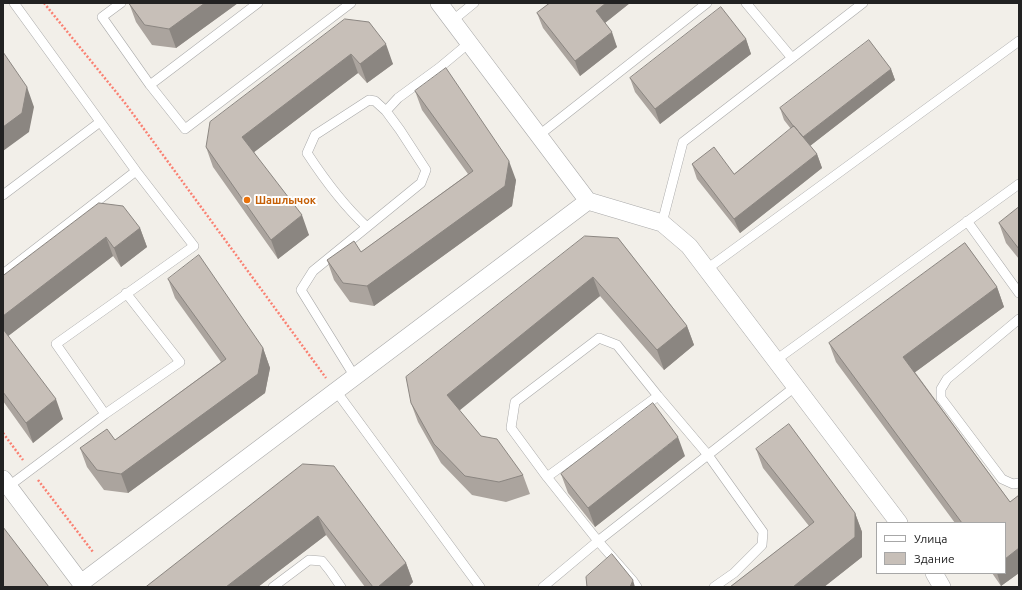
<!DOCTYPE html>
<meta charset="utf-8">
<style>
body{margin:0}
#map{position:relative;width:1022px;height:590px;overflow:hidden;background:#f2efe9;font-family:Ubuntu,sans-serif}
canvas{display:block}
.frame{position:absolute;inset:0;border:4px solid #222;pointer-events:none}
.legend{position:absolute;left:876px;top:522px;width:130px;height:52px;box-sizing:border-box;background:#fff;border:1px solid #a7a7a7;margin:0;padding:5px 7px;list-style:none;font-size:12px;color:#222}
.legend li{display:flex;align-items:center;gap:8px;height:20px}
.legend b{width:20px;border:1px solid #a7a7a7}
</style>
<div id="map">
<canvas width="1022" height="590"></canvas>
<div class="frame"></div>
<ul class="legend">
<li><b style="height:5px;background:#fff"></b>Улица</li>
<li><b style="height:11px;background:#c7bfb8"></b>Здание</li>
</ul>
</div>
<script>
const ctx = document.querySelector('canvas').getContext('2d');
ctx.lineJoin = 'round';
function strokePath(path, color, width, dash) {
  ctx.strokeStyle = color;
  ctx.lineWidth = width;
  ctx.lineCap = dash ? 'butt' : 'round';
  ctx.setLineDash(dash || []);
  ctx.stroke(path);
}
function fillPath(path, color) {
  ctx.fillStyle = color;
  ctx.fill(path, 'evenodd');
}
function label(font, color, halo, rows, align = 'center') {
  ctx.font = font + ' Ubuntu,sans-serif';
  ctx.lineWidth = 4;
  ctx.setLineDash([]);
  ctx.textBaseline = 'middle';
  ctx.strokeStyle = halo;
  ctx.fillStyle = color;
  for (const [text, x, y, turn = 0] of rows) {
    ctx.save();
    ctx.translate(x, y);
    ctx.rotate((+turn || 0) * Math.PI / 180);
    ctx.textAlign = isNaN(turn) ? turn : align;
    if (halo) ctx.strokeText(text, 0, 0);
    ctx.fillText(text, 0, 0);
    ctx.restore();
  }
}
const lane = new Path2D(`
 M 14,3 L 136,171 L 194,246 L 56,344 L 105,414 L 180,362 L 126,293
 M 121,3 L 102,17 L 150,85 L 185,129 L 351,3
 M 452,21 L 474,3
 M 792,58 L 863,3
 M 150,85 L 258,3
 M 538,136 L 707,3
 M 3,195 L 100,122
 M 967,221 L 1019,293
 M 662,223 L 683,142 L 792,58 L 746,3
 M 367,227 C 344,206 324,179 307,153 L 315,135 L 369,100 L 375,101 L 386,111
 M 707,269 L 1019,41
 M 3,274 L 136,171
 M 1019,319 L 947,379 L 941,389 L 941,398 L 1002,479 L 1013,484 L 1019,483
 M 776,360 L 1019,184
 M 355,377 L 301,290 L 313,271 L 421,183 L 426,170 L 400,130 L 386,111 L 398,98 L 439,68 L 469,43
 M 336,391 L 480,587
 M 547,477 L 658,396
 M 9,486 L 105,414
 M 273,587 L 309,560 L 322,561 L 330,571 L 341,587
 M 543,587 L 598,541 L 796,386
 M 637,587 L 633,581 L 598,541 L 547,477 L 511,428 L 515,402 L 599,338 L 617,345 L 658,396 L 708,455 L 763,532 L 762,545 L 734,573 L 714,587`);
const street = new Path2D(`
 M 439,3 L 588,201 L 662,223 L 689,246 L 899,523
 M 3,479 L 81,583 L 82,587
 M 934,573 L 942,587
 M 81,583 L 588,201`);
strokePath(lane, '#a9a9a9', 10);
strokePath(street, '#a9a9a9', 18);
strokePath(new Path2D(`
 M 44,3 L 125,103 L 326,378
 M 3,433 L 23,460
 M 38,480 L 93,552`), '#fa8072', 2.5, [2, 2]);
strokePath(lane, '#fff', 9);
strokePath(street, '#fff', 17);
fillPath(new Path2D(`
 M 129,3 L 238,3 L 176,48 L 152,45 L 136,22 Z
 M 550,3 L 630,3 L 605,23 L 617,47 L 580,76 L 543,28 L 537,13 Z
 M 369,22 L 393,64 L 367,83 L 358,73 L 254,152 L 309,235 L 278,259 L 213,167 L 206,147 Z
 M 746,39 L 751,54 L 660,124 L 635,92 L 630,78 Z
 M 891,69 L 895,80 L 810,146 L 817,154 L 822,168 L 740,233 L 697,179 L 692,164 L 734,174 L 791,129 L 784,120 L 780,108 Z
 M 415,91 L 516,180 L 512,206 L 374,306 L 350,302 L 334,280 L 327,260 L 361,252 L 468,174 L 422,110 Z
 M 99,203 L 140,228 L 147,247 L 121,267 L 113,256 L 8,336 L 63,419 L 33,443 L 3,401 L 3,276 Z
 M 1019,207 L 1019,259 L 1006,243 L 999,223 Z
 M 618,238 L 687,326 L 694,345 L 664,370 L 600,296 L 459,410 L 481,436 L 523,475 L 530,494 L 506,502 L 472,495 L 441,463 L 418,422 L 411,403 Z
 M 965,243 L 997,287 L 1004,307 L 915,372 L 1010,502 L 1019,495 L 1019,573 L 1001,586 L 992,573 L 1005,573 L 1005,523 L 955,523 L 836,362 L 829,343 Z
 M 168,279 L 263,348 L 270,368 L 265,393 L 128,493 L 104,490 L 87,467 L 80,448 L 115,440 L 221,362 L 175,298 Z
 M 756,449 L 855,513 L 862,532 L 862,557 L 824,587 L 730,587 L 809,526 L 763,468 Z
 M 685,456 L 595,527 L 568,493 L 561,474 Z
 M 303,464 L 406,563 L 413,582 L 408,587 L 365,587 L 326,535 L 258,587 L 146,587 Z`), '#aba49e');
fillPath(new Path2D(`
 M 205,3 L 238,3 L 176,48 L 169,29 Z
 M 606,3 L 630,3 L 601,26 L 596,11 Z
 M 612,32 L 617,47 L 580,76 L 575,61 Z
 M 746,39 L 751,54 L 660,124 L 655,109 Z
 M 386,44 L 393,64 L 367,83 L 360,64 Z
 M 351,54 L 358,73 L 249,156 L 242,137 Z
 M 891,69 L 895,80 L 806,149 L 802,138 Z
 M 27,87 L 34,107 L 29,132 L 3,151 L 3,127 Z
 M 817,154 L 822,168 L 740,233 L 734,219 Z
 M 509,161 L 516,180 L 512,206 L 374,306 L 367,286 Z
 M 302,215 L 309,235 L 278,259 L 271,240 Z
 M 140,228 L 147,247 L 121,267 L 114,248 Z
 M 106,237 L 113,256 L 3,340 L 3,316 Z
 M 593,277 L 600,296 L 454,415 L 447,395 Z
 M 997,287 L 1004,307 L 910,376 L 903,357 Z
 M 687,326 L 694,345 L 664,370 L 657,350 Z
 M 263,348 L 270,368 L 265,393 L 128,493 L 121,474 Z
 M 56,399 L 63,419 L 33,443 L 26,423 Z
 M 678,437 L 685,456 L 595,527 L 588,508 Z
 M 855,513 L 862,532 L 862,557 L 824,587 L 793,587 Z
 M 318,516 L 326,535 L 258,587 L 226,587 Z
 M 1019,548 L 1019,573 L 1001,586 L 997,573 L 1005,573 L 1005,559 Z
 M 406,563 L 413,582 L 408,587 L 378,587 Z
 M 633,580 L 635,587 L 630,587 Z`), '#8b8681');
const building = new Path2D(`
 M 129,3 L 205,3 L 169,29 L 145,25 Z
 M 550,3 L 606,3 L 596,11 L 612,32 L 575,61 L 537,13 Z
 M 721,7 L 746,39 L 655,109 L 630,78 Z
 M 345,19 L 369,22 L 386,44 L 360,64 L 351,54 L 242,137 L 302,215 L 271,240 L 206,147 L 210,122 Z
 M 869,40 L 891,69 L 803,137 L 794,126 L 794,127 L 780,108 Z
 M 3,52 L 27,87 L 22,113 L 3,127 Z
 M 446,68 L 509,161 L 505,186 L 367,286 L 343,283 L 327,260 L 354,241 L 361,252 L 473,171 L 415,91 Z
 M 794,126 L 817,154 L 734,219 L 692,164 L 714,147 L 734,174 Z
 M 99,203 L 123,206 L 140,228 L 114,248 L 106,237 L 3,316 L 3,276 Z
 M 1019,207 L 1019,249 L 999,223 Z
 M 585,236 L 618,238 L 687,326 L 657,350 L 593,277 L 447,395 L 481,436 L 497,439 L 523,475 L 499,482 L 465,476 L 434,444 L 411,403 L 406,377 Z
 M 965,243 L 997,287 L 903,357 L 1010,502 L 1019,495 L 1019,548 L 1005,559 L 1005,523 L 962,523 L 829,343 Z
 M 199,255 L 263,348 L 258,374 L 121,474 L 97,470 L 80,448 L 107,429 L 115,440 L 226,359 L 168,279 Z
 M 3,329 L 56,399 L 26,423 L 3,392 Z
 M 653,403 L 678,437 L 588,508 L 561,474 Z
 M 789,424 L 855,513 L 855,537 L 793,587 L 730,587 L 814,522 L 756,449 Z
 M 303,464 L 334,466 L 406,563 L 378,587 L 373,587 L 318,516 L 226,587 L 146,587 Z
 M 3,527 L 49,587 L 3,587 Z
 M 612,554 L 633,580 L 630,587 L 587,587 L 586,577 Z`);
fillPath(building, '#c7bfb8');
strokePath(building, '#8b8681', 1);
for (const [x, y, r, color] of [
 [247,200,4,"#e8710a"]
]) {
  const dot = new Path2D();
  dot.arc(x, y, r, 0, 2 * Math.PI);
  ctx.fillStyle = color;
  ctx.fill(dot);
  strokePath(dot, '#fff', 1.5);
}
label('bold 11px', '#c56008', '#fff', [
 ["Шашлычок",255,200]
], 'left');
</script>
